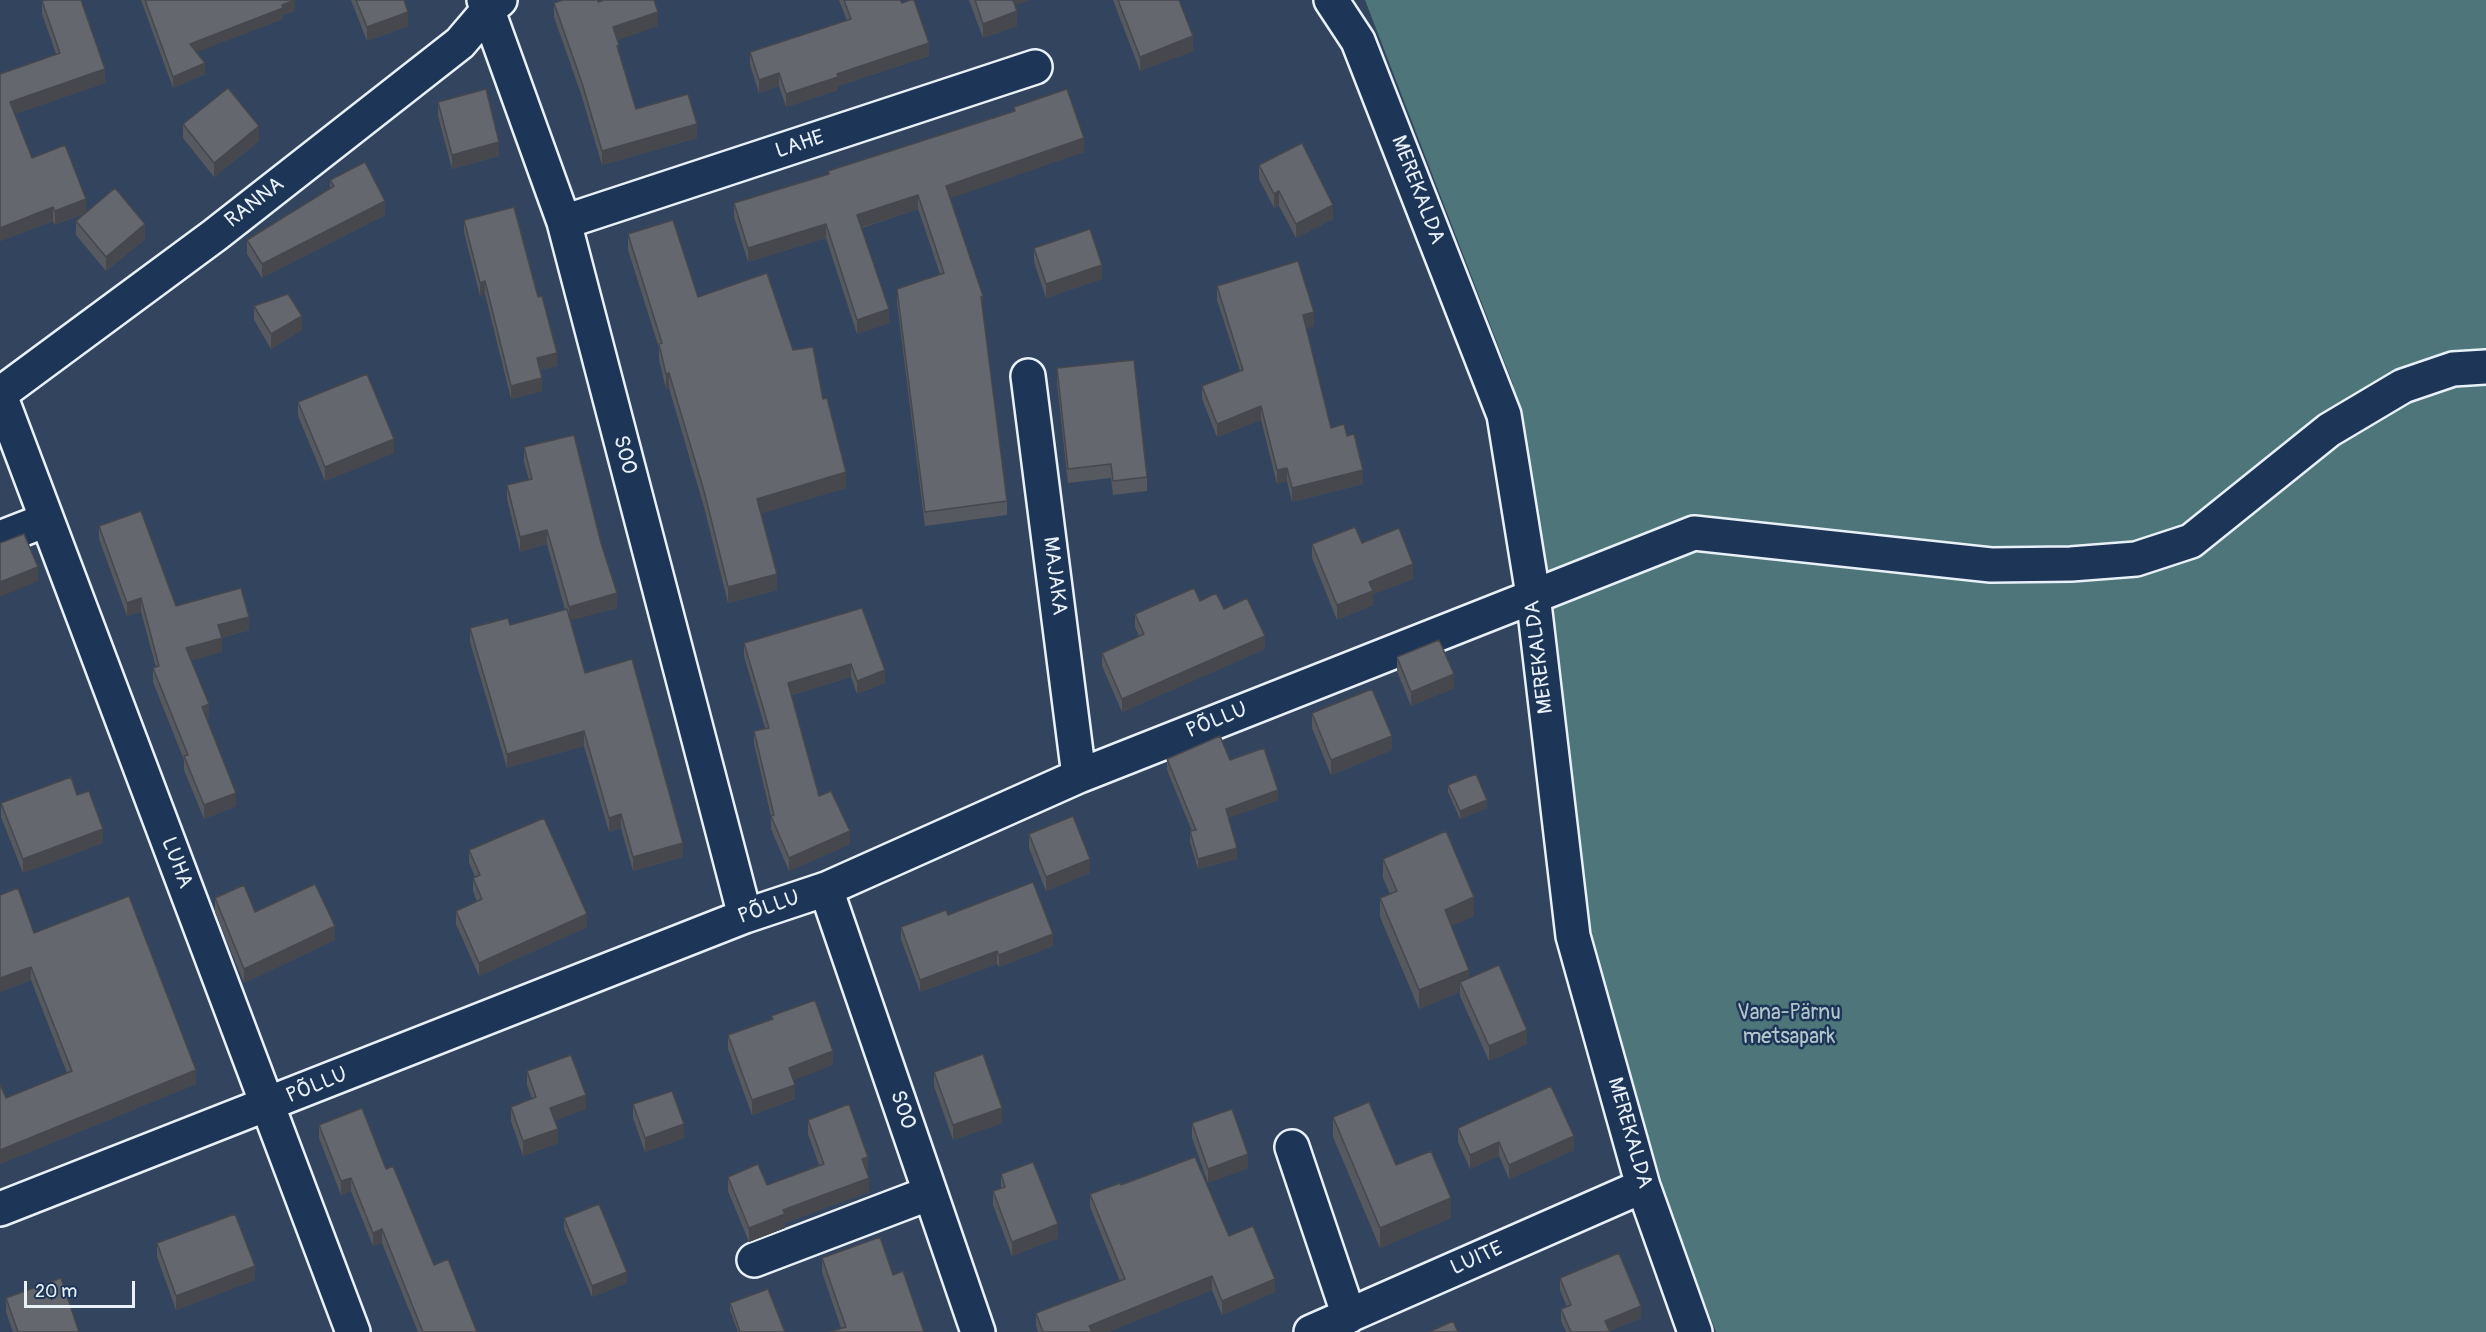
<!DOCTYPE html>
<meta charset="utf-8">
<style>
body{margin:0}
#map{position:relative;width:2486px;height:1332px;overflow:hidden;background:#32445e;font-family:Pangolin,sans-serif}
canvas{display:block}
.scale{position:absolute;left:24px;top:1281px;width:111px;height:27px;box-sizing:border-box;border:3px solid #e8f1f8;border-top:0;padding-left:8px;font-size:18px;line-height:21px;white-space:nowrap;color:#e8f1f8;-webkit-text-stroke:4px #1d3557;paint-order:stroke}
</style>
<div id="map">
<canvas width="2486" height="1332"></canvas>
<div class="scale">20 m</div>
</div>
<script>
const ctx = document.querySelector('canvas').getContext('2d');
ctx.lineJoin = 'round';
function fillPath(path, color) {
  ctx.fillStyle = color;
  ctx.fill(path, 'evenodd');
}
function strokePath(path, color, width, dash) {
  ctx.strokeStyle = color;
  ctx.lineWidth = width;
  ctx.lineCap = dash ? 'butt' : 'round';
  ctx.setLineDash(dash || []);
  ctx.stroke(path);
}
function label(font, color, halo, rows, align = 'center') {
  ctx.font = font + ' Pangolin,sans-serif';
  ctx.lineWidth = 5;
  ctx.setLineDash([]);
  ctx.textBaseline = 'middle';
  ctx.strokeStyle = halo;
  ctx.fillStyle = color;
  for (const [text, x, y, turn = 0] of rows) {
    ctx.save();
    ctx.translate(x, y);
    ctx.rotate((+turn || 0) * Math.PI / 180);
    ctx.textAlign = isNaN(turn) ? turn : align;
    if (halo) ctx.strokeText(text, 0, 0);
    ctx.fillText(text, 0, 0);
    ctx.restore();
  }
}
fillPath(new Path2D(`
 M 1365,0 L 2486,0 L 2486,1332 L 1716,1332 L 1675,1226 L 1585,925 L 1547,615 L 1513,384 Z`), '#4d757a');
const minor = new Path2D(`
 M 484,0 L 564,222 L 745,916
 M 1331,0 L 1358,41 L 1504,415 L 1533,595 L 1573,936 L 1643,1186 L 1695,1332
 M 564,222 L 1035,67
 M 1028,376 L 1079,776
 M 0,394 L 215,235 L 460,43 L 489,9 L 500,0
 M 0,395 L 353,1332
 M 0,538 L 46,520
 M 826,889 L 978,1332
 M 1292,1147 L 1349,1316
 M 0,1209 L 745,916 L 826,889 L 1079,776 L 1694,533 L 1991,565 L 2071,564 L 2136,559 L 2191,541 L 2329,430 L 2403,386 L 2453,369 L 2486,367
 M 754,1260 L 930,1193
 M 1311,1332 L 1643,1186`);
strokePath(minor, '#e8f1f8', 38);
strokePath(minor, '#1d3557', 33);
fillPath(new Path2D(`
 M 141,0 L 295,0 L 295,11 L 283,15 L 283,19 L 196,52 L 205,74 L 173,88 Z
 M 351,0 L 404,0 L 408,26 L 367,41 Z
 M 839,0 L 900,0 L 929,56 L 838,86 L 838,90 L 786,107 L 779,86 L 759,93 L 750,65 L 750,52 L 847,21 Z
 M 969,0 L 1029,0 L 1015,5 L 1017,26 L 983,38 Z
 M 1113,0 L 1179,0 L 1193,51 L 1140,71 Z
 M 42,1 L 105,83 L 15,114 L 32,158 L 86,212 L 145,239 L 106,271 L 76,235 L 76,221 L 85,213 L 55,225 L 53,221 L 0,241 L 0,74 L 56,54 L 42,14 Z
 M 598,2 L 658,26 L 617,40 L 619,52 L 636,109 L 697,138 L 602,165 L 582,97 L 554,17 L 554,3 Z
 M 438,102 L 499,156 L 452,169 L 438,116 Z
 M 1014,107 L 1084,152 L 950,198 L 983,310 L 982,311 L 1007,501 L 1007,515 L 925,526 L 897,303 L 897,289 L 940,274 L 918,209 L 862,228 L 889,323 L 857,334 L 826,238 L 748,262 L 734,217 L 734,203 L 828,174 L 828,171 L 1014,111 Z
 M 183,124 L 259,141 L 214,177 L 183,138 Z
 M 1259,165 L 1333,219 L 1296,238 L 1279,206 L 1274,208 L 1259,179 Z
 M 330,180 L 385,215 L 262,278 L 247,254 L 247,240 L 330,188 Z
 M 464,220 L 557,366 L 540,370 L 542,391 L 511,399 L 485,294 L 480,296 L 464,232 Z
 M 628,234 L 698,297 L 793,350 L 823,399 L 846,488 L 761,513 L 777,590 L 728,603 L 704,507 L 669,388 L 666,389 L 659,359 L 659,348 L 628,250 Z
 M 1034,248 L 1102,279 L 1046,298 L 1034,262 Z
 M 1217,286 L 1314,326 L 1306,328 L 1331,428 L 1347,436 L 1363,484 L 1292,502 L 1287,481 L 1277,484 L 1261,420 L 1217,437 L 1202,399 L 1202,386 L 1240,371 L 1217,300 Z
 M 254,306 L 302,330 L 271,349 L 254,320 Z
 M 1057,368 L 1147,477 L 1147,491 L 1113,495 L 1111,478 L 1068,483 L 1057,383 Z
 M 298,402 L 394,453 L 325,481 L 298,416 Z
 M 524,447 L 617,608 L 570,620 L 585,673 L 683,857 L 633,871 L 621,828 L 609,832 L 584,746 L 507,768 L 470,642 L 470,628 L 510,625 L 565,610 L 547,544 L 520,552 L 507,499 L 507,485 L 529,480 L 524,462 Z
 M 99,526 L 176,606 L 249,630 L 222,638 L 222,652 L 191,660 L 209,717 L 207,718 L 236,806 L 204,819 L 184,770 L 184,760 L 153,682 L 153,668 L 156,667 L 141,612 L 127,616 L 99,539 Z
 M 1362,543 L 1413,579 L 1373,594 L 1373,605 L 1337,620 L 1312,558 L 1312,544 Z
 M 1200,601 L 1224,609 L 1265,649 L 1122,712 L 1102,666 L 1102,653 L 1139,636 L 1135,627 L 1135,614 Z
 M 862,608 L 885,683 L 857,694 L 851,677 L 792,695 L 819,796 L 850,844 L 789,871 L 771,829 L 771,816 L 754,744 L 754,731 L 765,728 L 744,656 L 744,643 Z
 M 1397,657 L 1454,688 L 1411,706 L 1397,671 Z
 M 1312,713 L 1392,750 L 1331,775 L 1312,728 Z
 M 1167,759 L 1230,760 L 1278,800 L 1228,818 L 1237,859 L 1198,869 L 1190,842 L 1190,831 L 1192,831 L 1167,770 Z
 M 1448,785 L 1487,808 L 1460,819 L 1448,792 Z
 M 77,795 L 103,843 L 23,873 L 1,817 L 1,803 Z
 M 1029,834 L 1090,873 L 1046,891 L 1029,848 Z
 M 469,850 L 587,927 L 479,976 L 456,924 L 456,911 L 477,902 L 473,891 L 473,878 L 475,877 L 469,863 Z
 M 1383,859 L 1474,916 L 1451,926 L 1469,978 L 1527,1044 L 1489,1061 L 1460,996 L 1460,992 L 1419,1009 L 1380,917 L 1380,898 L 1390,894 L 1383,878 Z
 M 0,895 L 34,933 L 196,1084 L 0,1164 L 0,1084 L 6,1098 L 67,1073 L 31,980 L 0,992 Z
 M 215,898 L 335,940 L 244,983 L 215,912 Z
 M 948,915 L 1053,946 L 999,967 L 997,964 L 920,992 L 901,939 L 901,927 Z
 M 771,1016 L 833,1065 L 793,1080 L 795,1099 L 752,1115 L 728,1049 L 728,1035 L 771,1019 Z
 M 527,1071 L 586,1109 L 555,1120 L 558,1143 L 523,1156 L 511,1121 L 511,1107 L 532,1099 L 527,1085 Z
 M 934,1072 L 1002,1123 L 953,1140 L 934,1086 Z
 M 633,1104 L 684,1138 L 645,1152 L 633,1118 Z
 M 1333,1117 L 1396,1165 L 1451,1218 L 1380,1248 L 1333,1137 Z
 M 808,1120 L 868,1171 L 867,1172 L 869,1192 L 785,1223 L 785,1228 L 749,1242 L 728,1191 L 728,1177 L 767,1185 L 819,1165 L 808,1134 Z
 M 1192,1123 L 1248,1168 L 1208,1183 L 1192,1138 Z
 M 319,1125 L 386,1169 L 434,1265 L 477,1332 L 418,1332 L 382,1243 L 373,1246 L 351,1191 L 341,1195 L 319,1138 Z
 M 1458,1128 L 1574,1150 L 1509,1179 L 1499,1156 L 1470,1169 L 1458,1142 Z
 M 1001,1174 L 1058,1238 L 1012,1256 L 993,1205 L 993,1191 L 1001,1188 Z
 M 1121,1185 L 1229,1236 L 1275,1292 L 1222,1315 L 1212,1290 L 1108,1332 L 1038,1332 L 1036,1326 L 1036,1313 L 1120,1281 L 1090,1207 L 1090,1194 Z
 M 564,1218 L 627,1283 L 592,1297 L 564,1229 Z
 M 157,1243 L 255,1280 L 176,1310 L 157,1257 Z
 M 822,1258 L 893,1275 L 924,1332 L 841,1328 L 822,1272 Z
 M 1560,1278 L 1641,1318 L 1609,1331 L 1610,1332 L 1566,1332 L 1561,1321 L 1561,1309 L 1567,1307 L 1560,1290 Z
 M 6,1298 L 79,1332 L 13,1332 L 6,1312 Z
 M 730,1303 L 785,1332 L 738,1332 L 730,1310 Z`), '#56595f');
fillPath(new Path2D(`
 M 295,0 L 295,11 L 283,15 L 283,19 L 190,55 L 190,44 Z
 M 1010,0 L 1029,0 L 1010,7 Z
 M 1017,11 L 1017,26 L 983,38 L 983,24 Z
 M 408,12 L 408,26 L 367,41 L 367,27 Z
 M 658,12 L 658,26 L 613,42 L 613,27 Z
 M 1193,36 L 1193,51 L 1140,71 L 1140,57 Z
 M 929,43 L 929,56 L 838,86 L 838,90 L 786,107 L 786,94 L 837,74 Z
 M 205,63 L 205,74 L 173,88 L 173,77 Z
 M 105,69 L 105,83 L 10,116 L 10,102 Z
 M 779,73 L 779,86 L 759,93 L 759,80 Z
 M 697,124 L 697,138 L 602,165 L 602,151 Z
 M 259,126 L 259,141 L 214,177 L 214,163 Z
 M 1084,138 L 1084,152 L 946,200 L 946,186 Z
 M 499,142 L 499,156 L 452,169 L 452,155 Z
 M 1279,191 L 1279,206 L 1274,208 L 1274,194 Z
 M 918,195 L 918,209 L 857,229 L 857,215 Z
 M 86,199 L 86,212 L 55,225 L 55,211 Z
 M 385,201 L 385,215 L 262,278 L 262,264 Z
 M 1333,205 L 1333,219 L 1296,238 L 1296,224 Z
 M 53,207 L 53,221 L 0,241 L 0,228 Z
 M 145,224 L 145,239 L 106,271 L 106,257 Z
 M 826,224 L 826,238 L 748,262 L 748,248 Z
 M 1102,265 L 1102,279 L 1046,298 L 1046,284 Z
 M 485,281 L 485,294 L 480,296 L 480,283 Z
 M 983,296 L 983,310 L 981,311 L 981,297 Z
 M 889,309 L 889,323 L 857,334 L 857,320 Z
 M 1314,312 L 1314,326 L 1303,329 L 1303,315 Z
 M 302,316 L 302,330 L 271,349 L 271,334 Z
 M 557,353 L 557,366 L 537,371 L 537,358 Z
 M 669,373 L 669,388 L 666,389 L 666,374 Z
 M 542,378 L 542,391 L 511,399 L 511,386 Z
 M 1261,406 L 1261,420 L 1217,437 L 1217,424 Z
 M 394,439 L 394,453 L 325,481 L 325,467 Z
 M 1287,468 L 1287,481 L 1277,484 L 1277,470 Z
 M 1363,470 L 1363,484 L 1292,502 L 1292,488 Z
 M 846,472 L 846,488 L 757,515 L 757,499 Z
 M 547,530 L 547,544 L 520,552 L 520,537 Z
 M 1413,564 L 1413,579 L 1373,594 L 1373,605 L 1337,620 L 1337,605 L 1369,582 Z
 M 38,567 L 38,581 L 0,597 L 0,582 Z
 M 777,574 L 777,590 L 728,603 L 728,587 Z
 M 617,593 L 617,608 L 569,621 L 569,607 Z
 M 141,598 L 141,612 L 127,616 L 127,603 Z
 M 249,617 L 249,630 L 218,639 L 218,625 Z
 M 1265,636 L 1265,649 L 1122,712 L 1122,699 Z
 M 222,638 L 222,652 L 186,662 L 186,648 Z
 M 851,664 L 851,677 L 788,696 L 788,683 Z
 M 885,670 L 885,683 L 857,694 L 857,681 Z
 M 1454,674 L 1454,688 L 1411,706 L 1411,692 Z
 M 209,704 L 209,717 L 202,720 L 202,707 Z
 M 584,731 L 584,746 L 507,768 L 507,754 Z
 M 1392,736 L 1392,750 L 1331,775 L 1331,760 Z
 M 1278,790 L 1278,800 L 1226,819 L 1226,809 Z
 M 236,793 L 236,806 L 204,819 L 204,805 Z
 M 1487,800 L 1487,808 L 1460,819 L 1460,811 Z
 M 621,814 L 621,828 L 609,832 L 609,818 Z
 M 103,829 L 103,843 L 23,873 L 23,859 Z
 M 850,831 L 850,844 L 789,871 L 789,858 Z
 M 683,843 L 683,857 L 633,871 L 633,857 Z
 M 1237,848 L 1237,859 L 1198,869 L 1198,859 Z
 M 1090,859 L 1090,873 L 1046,891 L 1046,877 Z
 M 1474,897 L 1474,916 L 1445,929 L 1445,910 Z
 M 587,914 L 587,927 L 479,976 L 479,963 Z
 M 335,926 L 335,940 L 244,983 L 244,969 Z
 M 1053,934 L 1053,946 L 999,967 L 999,955 Z
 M 997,951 L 997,964 L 920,992 L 920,980 Z
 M 31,967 L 31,980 L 0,992 L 0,978 Z
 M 1469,970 L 1469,989 L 1460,982 L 1460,992 L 1419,1009 L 1419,990 Z
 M 1527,1030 L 1527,1044 L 1489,1061 L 1489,1046 Z
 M 833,1051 L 833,1065 L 789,1082 L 789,1068 Z
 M 196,1070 L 196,1084 L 0,1164 L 0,1150 Z
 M 795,1085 L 795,1099 L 752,1115 L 752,1100 Z
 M 586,1095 L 586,1109 L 550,1122 L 550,1108 Z
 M 1002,1108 L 1002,1123 L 953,1140 L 953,1125 Z
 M 684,1124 L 684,1138 L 645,1152 L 645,1138 Z
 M 558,1129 L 558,1143 L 523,1156 L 523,1141 Z
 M 1574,1136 L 1574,1150 L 1509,1179 L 1509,1165 Z
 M 1499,1142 L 1499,1156 L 1470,1169 L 1470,1155 Z
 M 1248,1154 L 1248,1168 L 1208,1183 L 1208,1169 Z
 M 868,1157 L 868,1171 L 862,1173 L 862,1159 Z
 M 351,1178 L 351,1191 L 341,1195 L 341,1181 Z
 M 869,1178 L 869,1192 L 785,1223 L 785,1228 L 749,1242 L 749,1228 L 783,1210 Z
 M 1451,1198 L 1451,1218 L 1380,1248 L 1380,1228 Z
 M 1058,1224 L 1058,1238 L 1012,1256 L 1012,1242 Z
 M 382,1229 L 382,1243 L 373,1246 L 373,1233 Z
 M 255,1266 L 255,1280 L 176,1310 L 176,1296 Z
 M 627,1272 L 627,1283 L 592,1297 L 592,1286 Z
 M 1212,1276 L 1212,1290 L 1108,1332 L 1089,1332 L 1089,1326 Z
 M 1275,1279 L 1275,1292 L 1222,1315 L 1222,1301 Z
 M 1641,1306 L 1641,1318 L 1607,1332 L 1605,1321 Z`), '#46484d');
const building = new Path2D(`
 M 44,0 L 81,0 L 105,69 L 10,102 L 32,158 L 65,145 L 86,199 L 55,211 L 53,207 L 0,228 L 0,74 L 60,53 L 42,1 Z
 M 145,0 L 295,0 L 282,5 L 283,8 L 190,44 L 205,63 L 173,77 Z
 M 356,0 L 404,0 L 408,12 L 367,27 Z
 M 563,0 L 598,0 L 598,2 L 604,0 L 654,0 L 658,12 L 613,27 L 619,45 L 617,46 L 636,109 L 688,94 L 697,124 L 602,151 L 582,83 L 554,3 Z
 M 844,0 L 900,0 L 902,3 L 910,0 L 914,0 L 929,43 L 837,74 L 838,77 L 786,94 L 779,73 L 759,80 L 750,52 L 851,19 Z
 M 975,0 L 1013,0 L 1017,11 L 983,24 Z
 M 1118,0 L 1179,0 L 1193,36 L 1140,57 Z
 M 228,88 L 259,126 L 214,163 L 183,124 Z
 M 486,89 L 499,142 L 452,155 L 438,102 Z
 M 1067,89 L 1084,138 L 946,186 L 983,296 L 981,297 L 1007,501 L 925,512 L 897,289 L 944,273 L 918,195 L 857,215 L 889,309 L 857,320 L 826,224 L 748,248 L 734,203 L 829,174 L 828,171 L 1015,111 L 1014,107 Z
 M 1302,143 L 1333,205 L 1296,224 L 1279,191 L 1274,194 L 1259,165 Z
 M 365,162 L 385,201 L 262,264 L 247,240 L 334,186 L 330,180 Z
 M 115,188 L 145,224 L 106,257 L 76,221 Z
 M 514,207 L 538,297 L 542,296 L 557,353 L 537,358 L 542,378 L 511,386 L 485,281 L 480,283 L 464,220 Z
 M 673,220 L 698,297 L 767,273 L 793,350 L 813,347 L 823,399 L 827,398 L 846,472 L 757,499 L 777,574 L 728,587 L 704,491 L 669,373 L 666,374 L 659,344 L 662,343 L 628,234 Z
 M 1090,229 L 1102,265 L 1046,284 L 1034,248 Z
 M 1298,261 L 1314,312 L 1303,315 L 1331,428 L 1344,424 L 1347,436 L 1354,434 L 1363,470 L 1292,488 L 1287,468 L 1277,470 L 1261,406 L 1217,424 L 1202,386 L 1243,370 L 1217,286 Z
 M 288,294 L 302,316 L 271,334 L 254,306 Z
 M 1134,360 L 1147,477 L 1113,481 L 1111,464 L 1068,469 L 1057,368 Z
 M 367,374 L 394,439 L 325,467 L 298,402 Z
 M 574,435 L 601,543 L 617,593 L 569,607 L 547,530 L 520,537 L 507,485 L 532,479 L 524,447 Z
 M 141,511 L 176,606 L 241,588 L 249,617 L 218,625 L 222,638 L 186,648 L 209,704 L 202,707 L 236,793 L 204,805 L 184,756 L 188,755 L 153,668 L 159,666 L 141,598 L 127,603 L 99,526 Z
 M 1355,527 L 1362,543 L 1399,528 L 1413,564 L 1369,582 L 1373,591 L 1337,605 L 1312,544 Z
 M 24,534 L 38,567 L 0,582 L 0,543 Z
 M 1194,588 L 1200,601 L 1216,593 L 1224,609 L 1247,598 L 1265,636 L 1122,699 L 1102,653 L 1144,634 L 1135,614 Z
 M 862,608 L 885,670 L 857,681 L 851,664 L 788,683 L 819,796 L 831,791 L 850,831 L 789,858 L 771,816 L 774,815 L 754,731 L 769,728 L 744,643 Z
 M 567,609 L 585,673 L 632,659 L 683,843 L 633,857 L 621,814 L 609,818 L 584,731 L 507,754 L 470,628 L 508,618 L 510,625 Z
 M 1439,640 L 1454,674 L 1411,692 L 1397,657 Z
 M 1372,689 L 1392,736 L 1331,760 L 1312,713 Z
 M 1220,736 L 1230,760 L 1264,748 L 1278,790 L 1226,809 L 1237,848 L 1198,859 L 1190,831 L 1196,830 L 1167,759 Z
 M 1476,774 L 1487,800 L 1460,811 L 1448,785 Z
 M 71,777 L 77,795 L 89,791 L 103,829 L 23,859 L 1,803 Z
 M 1073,816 L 1090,859 L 1046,877 L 1029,834 Z
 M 544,818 L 587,914 L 479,963 L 456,911 L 482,899 L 473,878 L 480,875 L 469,850 Z
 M 1446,831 L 1474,897 L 1445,910 L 1469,970 L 1419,990 L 1380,898 L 1397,891 L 1383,859 Z
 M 1033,882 L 1053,934 L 999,955 L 997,951 L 920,980 L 901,927 L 946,910 L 948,915 Z
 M 315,884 L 335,926 L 244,969 L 215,898 L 244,885 L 255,912 Z
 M 18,888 L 34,933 L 129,896 L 196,1070 L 0,1150 L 0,1084 L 6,1098 L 72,1071 L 31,967 L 0,978 L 0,895 Z
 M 1499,965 L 1527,1030 L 1489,1046 L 1460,982 Z
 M 815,1000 L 833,1051 L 789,1068 L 795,1085 L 752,1100 L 728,1035 L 773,1019 L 771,1016 Z
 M 983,1054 L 1002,1108 L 953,1125 L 934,1072 Z
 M 571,1055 L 586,1095 L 550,1108 L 558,1129 L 523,1141 L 511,1107 L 536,1097 L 527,1071 Z
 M 1551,1086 L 1574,1136 L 1509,1165 L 1499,1142 L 1470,1155 L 1458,1128 Z
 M 672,1091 L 684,1124 L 645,1138 L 633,1104 Z
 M 1369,1102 L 1396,1165 L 1431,1151 L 1451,1198 L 1380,1228 L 1333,1117 Z
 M 849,1104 L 868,1157 L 862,1159 L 869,1178 L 783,1210 L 785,1214 L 749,1228 L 728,1177 L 758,1164 L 767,1185 L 824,1164 L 808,1120 Z
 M 362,1108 L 386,1169 L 393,1166 L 434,1265 L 448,1259 L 477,1332 L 423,1332 L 382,1229 L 373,1233 L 351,1178 L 341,1181 L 319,1125 Z
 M 1232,1109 L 1248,1154 L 1208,1169 L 1192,1123 Z
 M 1195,1157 L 1229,1236 L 1253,1226 L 1275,1279 L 1222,1301 L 1212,1276 L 1089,1326 L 1092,1332 L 1043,1332 L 1036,1313 L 1125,1279 L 1090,1194 L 1120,1183 L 1121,1185 Z
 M 1033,1162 L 1058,1224 L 1012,1242 L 993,1191 L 1005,1187 L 1001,1174 Z
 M 599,1204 L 627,1272 L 592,1286 L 564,1218 Z
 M 235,1214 L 255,1266 L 176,1296 L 157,1243 Z
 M 880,1237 L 893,1275 L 903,1271 L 924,1332 L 829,1332 L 846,1327 L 822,1258 Z
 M 1619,1253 L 1641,1306 L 1605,1321 L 1610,1332 L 1571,1332 L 1561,1309 L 1571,1305 L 1560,1278 Z
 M 61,1278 L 79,1332 L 18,1332 L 6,1298 Z
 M 768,1289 L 785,1332 L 740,1332 L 730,1303 Z
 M 1453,1321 L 1458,1332 L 1429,1332 Z`);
fillPath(building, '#64676e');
strokePath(building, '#46484d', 1.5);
label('21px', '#e8f1f8', '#1d3557', [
 ["LAHE",800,145,-18],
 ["MEREKALDA",1417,190,69],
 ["RANNA",255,203,-38],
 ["SOO",624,455,75],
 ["MAJAKA",1054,576,83],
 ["MEREKALDA",1540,657,-97],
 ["PÕLLU",1217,721,-22],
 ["LUHA",176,863,69],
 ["PÕLLU",769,908,-19],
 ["PÕLLU",317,1086,-22],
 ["SOO",902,1110,71],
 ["MEREKALDA",1629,1133,74],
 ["LUITE",1477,1259,-24]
]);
label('21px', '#b2c6cc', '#1d3557', [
 ["Vana-Pärnu",1789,1014],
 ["metsapark",1789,1038]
]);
</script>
